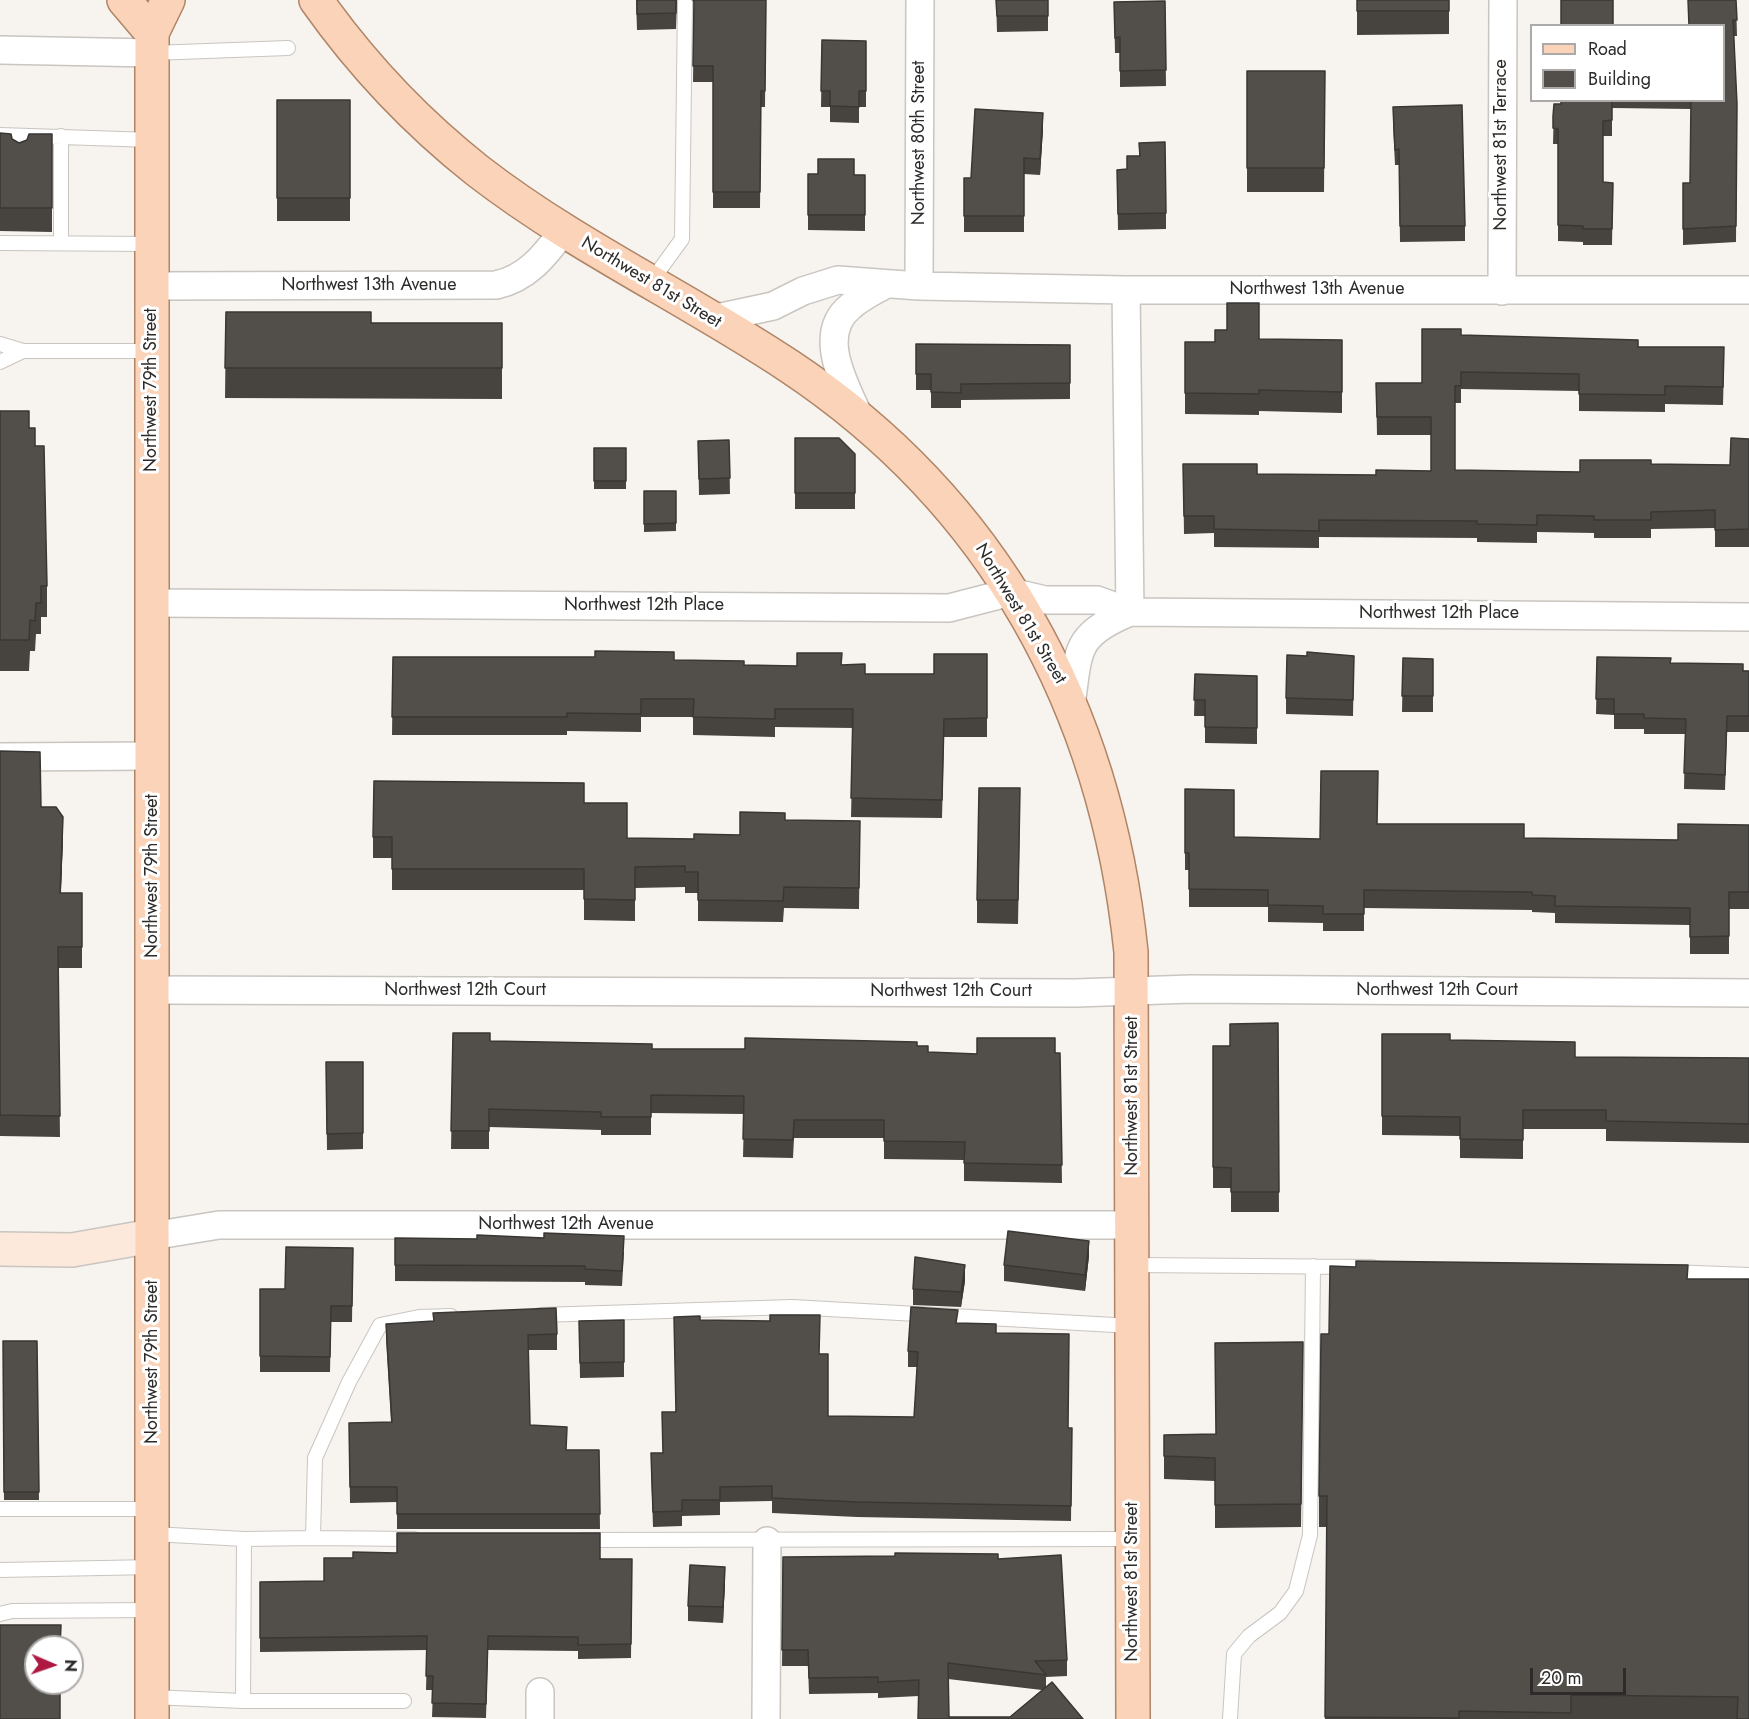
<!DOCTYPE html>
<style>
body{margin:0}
#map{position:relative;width:1749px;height:1719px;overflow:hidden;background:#f7f3ee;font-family:Jost,sans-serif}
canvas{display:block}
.legend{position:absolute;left:1530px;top:24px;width:195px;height:78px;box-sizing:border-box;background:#fff;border:2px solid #abaaa9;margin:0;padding:8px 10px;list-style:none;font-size:18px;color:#2c2b29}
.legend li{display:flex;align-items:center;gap:12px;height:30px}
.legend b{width:30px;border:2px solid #abaaa9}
.north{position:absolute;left:24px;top:1635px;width:60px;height:60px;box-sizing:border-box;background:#fff;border:2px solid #abaaa9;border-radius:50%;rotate:92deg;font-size:16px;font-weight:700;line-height:24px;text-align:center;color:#2c2b29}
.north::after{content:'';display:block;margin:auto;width:21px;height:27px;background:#ad1943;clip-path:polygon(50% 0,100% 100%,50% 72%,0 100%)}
.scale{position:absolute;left:1530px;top:1668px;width:96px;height:27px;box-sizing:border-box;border:3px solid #2c2b29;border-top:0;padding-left:8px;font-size:18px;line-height:21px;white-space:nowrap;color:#2c2b29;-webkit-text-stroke:4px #fff;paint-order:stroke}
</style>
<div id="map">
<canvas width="1749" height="1719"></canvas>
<ul class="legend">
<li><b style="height:8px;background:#fad3b8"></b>Road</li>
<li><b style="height:16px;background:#524f4b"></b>Building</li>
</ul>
<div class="north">N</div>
<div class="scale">20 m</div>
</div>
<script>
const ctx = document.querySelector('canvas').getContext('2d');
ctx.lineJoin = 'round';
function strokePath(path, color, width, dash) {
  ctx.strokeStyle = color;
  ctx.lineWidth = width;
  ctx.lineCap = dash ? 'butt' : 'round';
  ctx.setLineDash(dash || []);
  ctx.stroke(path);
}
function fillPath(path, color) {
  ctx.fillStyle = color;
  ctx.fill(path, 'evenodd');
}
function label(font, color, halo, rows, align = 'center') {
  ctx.font = font + ' Jost,sans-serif';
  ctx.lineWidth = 6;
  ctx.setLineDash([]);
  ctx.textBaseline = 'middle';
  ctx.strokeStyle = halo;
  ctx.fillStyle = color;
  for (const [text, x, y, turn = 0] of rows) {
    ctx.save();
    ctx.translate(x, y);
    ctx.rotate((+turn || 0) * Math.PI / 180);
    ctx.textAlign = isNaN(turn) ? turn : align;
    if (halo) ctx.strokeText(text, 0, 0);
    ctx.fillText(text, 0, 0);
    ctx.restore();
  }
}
const lane = new Path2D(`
 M 152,53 L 288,48
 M 0,135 L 152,140
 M 0,243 L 152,244
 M 61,243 L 61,136
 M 650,283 L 682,239 L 685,3
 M 0,344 L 23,351 L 152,351
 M 0,362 L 23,351
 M 1134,1265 L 1372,1267
 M 1670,1272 L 1749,1275
 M 540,1315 L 792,1307 L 1132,1326
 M 0,1509 L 153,1509
 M 244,1539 L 313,1538
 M 414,1539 L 313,1538 L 315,1458 L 349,1382 L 380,1325 L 419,1317 L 451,1316
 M 583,1540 L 1133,1539
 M 0,1570 L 153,1567
 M 0,1614 L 12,1611 L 153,1610
 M 152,1697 L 243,1701 L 244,1539 L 153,1534
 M 243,1701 L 404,1701
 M 1230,1719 L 1234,1654 L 1249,1636 L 1280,1613 L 1296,1591 L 1310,1535 L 1313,1266`);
const street = new Path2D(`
 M 0,50 L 152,53
 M 152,286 L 496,285 C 528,278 545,255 564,230
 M 919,286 L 920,0
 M 1126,290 L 1130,612
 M 1502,291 L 1503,0
 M 712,319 L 773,306 L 803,291 L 838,280 L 919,286 L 1126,290 L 1749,290
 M 861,421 C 847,388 814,335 851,306 C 861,297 874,291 886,284
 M 152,603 L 949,608 L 1011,592 L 1045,600 L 1097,600 L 1130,612 L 1749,617
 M 1071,705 C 1079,650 1074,635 1130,612
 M 0,757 L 152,756
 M 153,990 L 1076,993 L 1191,989 L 1749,993
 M 152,1236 L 219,1225 L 1134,1225
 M 540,1692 L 540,1719
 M 766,1719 L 767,1541`);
const secondary = new Path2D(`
 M 0,1249 L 72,1250 L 152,1236`);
const primary = new Path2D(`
 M 124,0 L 152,33
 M 316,0 C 362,65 416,122 478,171 C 575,246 687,298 789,366 C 995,503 1106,708 1131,952 L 1133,1719
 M 152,1719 L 152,33 L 168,0`);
strokePath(lane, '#c9c5c0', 16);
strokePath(street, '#c9c5c0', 30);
strokePath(secondary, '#c9c5c0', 36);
strokePath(primary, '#af8567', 36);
strokePath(lane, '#fff', 14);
strokePath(street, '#fff', 27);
strokePath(secondary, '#fce9db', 33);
strokePath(primary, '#fad3b8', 33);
fillPath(new Path2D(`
 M 636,0 L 677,0 L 676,29 L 637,30 Z
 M 692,0 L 766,0 L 765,107 L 761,107 L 760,208 L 713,208 L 713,82 L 693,82 L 694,3 Z
 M 996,0 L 1048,0 L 1048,31 L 997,32 Z
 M 1357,0 L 1449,0 L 1449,34 L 1357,35 Z
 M 1736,0 L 1737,36 L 1734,36 L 1737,104 L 1736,242 L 1683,245 L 1683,183 L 1690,183 L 1691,109 L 1612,108 L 1612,136 L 1603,136 L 1603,182 L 1613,183 L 1612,245 L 1583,245 L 1583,242 L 1558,241 L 1558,144 L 1553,144 L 1554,104 L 1561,104 L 1561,100 L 1724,100 L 1724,26 Z
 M 1165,1 L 1166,86 L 1120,87 L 1120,53 L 1115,53 L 1114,2 Z
 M 822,40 L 866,41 L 866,107 L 859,107 L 859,123 L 830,122 L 830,107 L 821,107 Z
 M 1247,71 L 1325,71 L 1324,192 L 1247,192 Z
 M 277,100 L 350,100 L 350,221 L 277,221 Z
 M 1393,123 L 1465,226 L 1465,241 L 1400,242 L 1399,165 L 1395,165 Z
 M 1043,129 L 1040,175 L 1024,174 L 1024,232 L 964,232 L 964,178 L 971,178 Z
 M 0,133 L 19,143 L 52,134 L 52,232 L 0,231 Z
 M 1139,143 L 1166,213 L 1166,229 L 1118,230 L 1117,170 L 1127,169 L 1127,156 L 1139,156 Z
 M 808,174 L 865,175 L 865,231 L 808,230 Z
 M 226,312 L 371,323 L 502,323 L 502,399 L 225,398 Z
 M 1461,335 L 1638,347 L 1724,365 L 1723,405 L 1665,404 L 1665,412 L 1579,411 L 1579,391 L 1461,389 L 1461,403 L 1455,403 L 1455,470 L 1580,472 L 1651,464 L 1730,465 L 1749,439 L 1749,547 L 1715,547 L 1715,528 L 1651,529 L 1651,538 L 1594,538 L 1594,533 L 1537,532 L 1537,543 L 1477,542 L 1477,538 L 1319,537 L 1319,548 L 1214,547 L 1214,533 L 1184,534 L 1183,464 L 1257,474 L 1376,475 L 1431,471 L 1431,435 L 1377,435 L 1376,383 L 1422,383 Z
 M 1259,339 L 1342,340 L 1342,413 L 1259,411 L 1259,415 L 1185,414 L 1185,342 L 1215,342 Z
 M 916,344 L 1070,345 L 1070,399 L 961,400 L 961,408 L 931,408 L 931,390 L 916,390 Z
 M 0,411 L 29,428 L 35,446 L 47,586 L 47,617 L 41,617 L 41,634 L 36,634 L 35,651 L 30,651 L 29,671 L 0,671 Z
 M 795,438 L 855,454 L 855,509 L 795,509 Z
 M 729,440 L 730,494 L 699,495 L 698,441 Z
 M 594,448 L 626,448 L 626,489 L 594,489 Z
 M 644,491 L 676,491 L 676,531 L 644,532 Z
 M 987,654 L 987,737 L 944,737 L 942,818 L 851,817 L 853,728 L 775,727 L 775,737 L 693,735 L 693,717 L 641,717 L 641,732 L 567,731 L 567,735 L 392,735 L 393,657 L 674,660 L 744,665 L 797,666 L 842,665 L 865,674 L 934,674 Z
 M 1354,656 L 1353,716 L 1286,714 L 1286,698 Z
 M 1597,657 L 1749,671 L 1749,732 L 1727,732 L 1725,790 L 1684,789 L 1685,734 L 1644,734 L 1644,729 L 1614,729 L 1614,715 L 1596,714 Z
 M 1403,658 L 1433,659 L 1433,712 L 1402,712 Z
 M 1195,674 L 1257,676 L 1257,744 L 1205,743 L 1205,716 L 1194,716 Z
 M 0,751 L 63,838 L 61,893 L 82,893 L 82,968 L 58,968 L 60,1137 L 0,1136 Z
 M 1185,789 L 1234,837 L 1320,839 L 1377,824 L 1524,838 L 1678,840 L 1749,825 L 1749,909 L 1729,909 L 1729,954 L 1690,954 L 1690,925 L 1555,923 L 1555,913 L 1532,912 L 1532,910 L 1364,908 L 1364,931 L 1323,931 L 1323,923 L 1268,922 L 1268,907 L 1189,907 L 1189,870 L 1185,870 Z
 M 584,803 L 627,838 L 694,839 L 740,835 L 785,820 L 860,821 L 859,909 L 784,908 L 783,922 L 698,921 L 698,893 L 685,893 L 685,887 L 635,888 L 635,921 L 584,920 L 584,890 L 392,890 L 392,858 L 373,858 L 373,837 Z
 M 1020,812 L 1018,924 L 977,923 L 977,900 Z
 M 1278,1023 L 1279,1212 L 1231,1212 L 1231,1188 L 1213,1188 L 1213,1046 L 1230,1046 Z
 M 453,1033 L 490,1041 L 652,1049 L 745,1049 L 917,1046 L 928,1052 L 977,1054 L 1060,1053 L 1062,1183 L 964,1181 L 964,1160 L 884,1159 L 884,1138 L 794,1138 L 793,1158 L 743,1157 L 744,1114 L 651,1113 L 651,1135 L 601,1135 L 601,1130 L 489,1127 L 489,1149 L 451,1149 Z
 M 1382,1034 L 1450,1040 L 1575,1057 L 1749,1058 L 1749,1143 L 1606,1141 L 1606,1129 L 1523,1129 L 1523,1159 L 1460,1158 L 1460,1136 L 1382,1135 Z
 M 326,1062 L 363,1062 L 363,1149 L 327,1150 Z
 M 395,1238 L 624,1252 L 622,1286 L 585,1285 L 585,1282 L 395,1281 Z
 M 353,1248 L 352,1322 L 331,1322 L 330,1372 L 260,1372 L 260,1289 L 285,1289 Z
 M 1089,1256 L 1085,1291 L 1004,1281 L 1004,1265 Z
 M 1688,1279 L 1749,1719 L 1325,1719 L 1327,1527 L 1319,1527 L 1319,1496 L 1329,1334 Z
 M 965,1281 L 961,1307 L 913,1305 L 913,1289 Z
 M 624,1320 L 624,1377 L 580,1378 L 579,1321 Z
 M 700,1320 L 828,1416 L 914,1417 L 917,1367 L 908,1367 L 908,1351 L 958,1323 L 996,1333 L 1068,1428 L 1072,1428 L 1071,1521 L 857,1517 L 772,1513 L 772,1501 L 720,1502 L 720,1515 L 682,1516 L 682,1526 L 653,1527 L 651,1468 L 663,1453 L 662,1412 L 675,1412 Z
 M 386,1324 L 557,1334 L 557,1350 L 528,1350 L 530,1425 L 567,1450 L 599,1450 L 600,1529 L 397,1529 L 397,1502 L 350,1503 L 349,1423 L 391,1422 L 386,1339 Z
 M 3,1341 L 37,1341 L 39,1500 L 4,1500 Z
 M 1303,1342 L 1301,1527 L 1215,1528 L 1215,1481 L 1164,1479 L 1164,1435 L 1216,1434 Z
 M 783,1557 L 998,1559 L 1067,1660 L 1067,1676 L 1046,1677 L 1046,1687 L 1083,1719 L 918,1719 L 919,1696 L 878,1698 L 878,1693 L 809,1694 L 808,1666 L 782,1666 ZM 948,1679 L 1042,1690 L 1010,1717 L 949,1717 Z
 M 353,1558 L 632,1559 L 631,1658 L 578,1659 L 578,1651 L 488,1650 L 486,1718 L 432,1717 L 433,1690 L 426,1690 L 427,1650 L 260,1652 L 260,1582 L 324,1581 Z
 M 725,1582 L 723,1623 L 688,1621 L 688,1606 Z`), '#474440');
fillPath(new Path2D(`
 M 1043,113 L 1043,129 L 1040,175 L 1040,159 Z
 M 63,817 L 63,838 L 60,914 L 60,893 Z
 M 1089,1241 L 1089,1256 L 1085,1291 L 1085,1275 Z
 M 965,1265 L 965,1281 L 961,1307 L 961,1292 Z
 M 725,1567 L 725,1582 L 723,1623 L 723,1607 Z`), '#393734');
const building = new Path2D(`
 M 637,0 L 676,0 L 676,13 L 637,14 Z
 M 694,0 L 766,0 L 765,91 L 761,91 L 760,192 L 713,192 L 713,66 L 693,66 Z
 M 996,0 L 1048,0 L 1048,16 L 997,16 Z
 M 1357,0 L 1449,0 L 1449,11 L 1357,11 Z
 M 1561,0 L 1613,0 L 1613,26 L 1561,26 Z
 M 1688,0 L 1736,0 L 1737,20 L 1733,20 L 1737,104 L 1736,226 L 1683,229 L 1683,183 L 1690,183 L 1691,100 L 1724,100 L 1724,26 L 1689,26 Z
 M 1165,1 L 1166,70 L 1120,71 L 1120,37 L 1115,38 L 1114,2 Z
 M 822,40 L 866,41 L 866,91 L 859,91 L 859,107 L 830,106 L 830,91 L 821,91 Z
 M 1247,71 L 1325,71 L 1324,168 L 1247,168 Z
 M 277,100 L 350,100 L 350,198 L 277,198 Z
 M 1561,100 L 1612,100 L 1612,120 L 1603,121 L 1603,182 L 1613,183 L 1612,229 L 1583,229 L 1583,226 L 1558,225 L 1558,129 L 1553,128 L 1553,116 L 1554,104 L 1561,104 Z
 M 1462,105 L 1465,226 L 1400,226 L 1399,149 L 1395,150 L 1393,107 Z
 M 975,109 L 1043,113 L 1040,159 L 1024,158 L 1024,216 L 964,216 L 964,178 L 971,178 Z
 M 0,133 L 11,134 L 12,139 L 19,143 L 27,140 L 29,134 L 52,134 L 52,208 L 0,208 Z
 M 1165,142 L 1166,213 L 1118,214 L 1117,170 L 1127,169 L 1127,156 L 1140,156 L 1139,143 Z
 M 818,159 L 854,159 L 854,175 L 865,175 L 865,215 L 808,215 L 808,174 L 818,174 Z
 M 1227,303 L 1259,303 L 1259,339 L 1342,340 L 1342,392 L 1259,390 L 1259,394 L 1185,393 L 1185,342 L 1215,342 L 1215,330 L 1227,330 Z
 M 226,312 L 371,312 L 371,323 L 502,323 L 502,368 L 225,368 Z
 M 1422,329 L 1461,329 L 1461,335 L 1638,340 L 1638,347 L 1724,347 L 1723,387 L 1665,386 L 1665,395 L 1579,394 L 1579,374 L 1461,372 L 1461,386 L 1455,386 L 1455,470 L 1580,472 L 1580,460 L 1651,460 L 1651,464 L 1730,465 L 1731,438 L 1749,439 L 1749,529 L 1715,530 L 1715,510 L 1651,512 L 1651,520 L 1594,520 L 1594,516 L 1537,515 L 1537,525 L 1477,524 L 1477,521 L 1319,520 L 1319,531 L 1214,529 L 1214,516 L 1184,516 L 1183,464 L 1257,464 L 1257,474 L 1376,475 L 1376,470 L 1431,471 L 1431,417 L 1377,417 L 1376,383 L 1422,383 Z
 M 916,344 L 1070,345 L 1070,383 L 961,384 L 961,393 L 931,392 L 931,374 L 916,374 Z
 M 0,411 L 29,411 L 29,428 L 35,428 L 35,446 L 44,446 L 47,586 L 41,586 L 41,603 L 36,603 L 35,621 L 30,620 L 29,640 L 0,640 Z
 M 795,438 L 839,438 L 855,454 L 855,493 L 795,493 Z
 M 729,440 L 730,478 L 699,479 L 698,441 Z
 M 594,448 L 626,448 L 626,481 L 594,481 Z
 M 644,491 L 676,491 L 676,523 L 644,524 Z
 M 595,651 L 674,652 L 674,660 L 744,661 L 744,665 L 797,666 L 797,653 L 842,653 L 841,665 L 865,664 L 865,674 L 934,674 L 934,654 L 987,654 L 987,718 L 944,719 L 942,800 L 851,798 L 853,709 L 775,709 L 775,719 L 693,717 L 694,699 L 641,699 L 641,714 L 567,713 L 567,717 L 392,717 L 393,657 L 595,657 Z
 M 1307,652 L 1354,656 L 1353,700 L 1286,698 L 1287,655 L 1307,656 Z
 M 1597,657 L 1671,658 L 1670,663 L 1743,664 L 1743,671 L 1749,671 L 1749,716 L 1727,716 L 1725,775 L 1684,773 L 1686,719 L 1644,718 L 1644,714 L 1614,714 L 1614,699 L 1596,699 Z
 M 1403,658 L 1433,659 L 1433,696 L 1402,696 Z
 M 1195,674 L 1257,676 L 1257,728 L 1205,727 L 1205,700 L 1194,700 Z
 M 0,751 L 40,752 L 41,807 L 56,807 L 63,817 L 60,893 L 82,893 L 82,947 L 58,947 L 60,1116 L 0,1115 Z
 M 1321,771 L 1378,771 L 1377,824 L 1524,824 L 1524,838 L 1678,840 L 1678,824 L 1749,825 L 1749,892 L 1729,892 L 1729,936 L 1690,937 L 1690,908 L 1555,906 L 1555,896 L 1532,895 L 1532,892 L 1364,890 L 1364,914 L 1323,914 L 1323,906 L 1268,905 L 1268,890 L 1189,889 L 1189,853 L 1185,853 L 1185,789 L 1234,790 L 1234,837 L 1320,839 Z
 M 374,781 L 584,783 L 584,803 L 627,803 L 627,838 L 694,839 L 694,834 L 740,835 L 740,812 L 785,813 L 785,820 L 860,821 L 859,888 L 784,887 L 783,901 L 698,900 L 698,872 L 685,872 L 685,866 L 635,867 L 635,900 L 584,899 L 584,869 L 392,869 L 392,837 L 373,837 Z
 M 979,788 L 1020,788 L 1018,900 L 977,900 Z
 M 1278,1023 L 1279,1192 L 1231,1192 L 1231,1168 L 1213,1167 L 1213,1046 L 1230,1046 L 1230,1024 Z
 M 453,1033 L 490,1033 L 490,1041 L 652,1044 L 652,1049 L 745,1049 L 745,1038 L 917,1042 L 917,1046 L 928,1046 L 928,1052 L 977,1054 L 977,1038 L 1055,1038 L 1055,1053 L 1060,1053 L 1062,1165 L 964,1163 L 965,1142 L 884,1141 L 884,1120 L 794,1120 L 793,1140 L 743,1139 L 744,1096 L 651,1095 L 651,1117 L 601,1117 L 601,1112 L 489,1109 L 489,1131 L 451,1131 Z
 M 1382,1034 L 1450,1034 L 1450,1040 L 1575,1042 L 1575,1057 L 1749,1058 L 1749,1124 L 1606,1121 L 1606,1110 L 1523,1110 L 1523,1140 L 1460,1139 L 1460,1117 L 1382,1116 Z
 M 326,1062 L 363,1062 L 363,1133 L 327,1134 Z
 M 1008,1231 L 1089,1241 L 1085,1275 L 1004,1265 Z
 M 544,1233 L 624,1236 L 622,1271 L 585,1269 L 585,1266 L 395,1265 L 395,1238 L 477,1239 L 477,1235 L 544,1238 Z
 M 286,1247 L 353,1248 L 352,1306 L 331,1306 L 330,1357 L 260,1356 L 260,1289 L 285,1289 Z
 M 915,1257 L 965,1265 L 961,1292 L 913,1289 Z
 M 1356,1261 L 1688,1265 L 1687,1279 L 1749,1279 L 1749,1719 L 1737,1719 L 1738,1697 L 1571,1695 L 1571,1713 L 1459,1711 L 1459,1718 L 1325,1717 L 1327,1496 L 1319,1496 L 1321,1334 L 1329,1334 L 1330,1266 L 1356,1267 Z
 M 911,1307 L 958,1310 L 956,1323 L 996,1324 L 996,1333 L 1069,1334 L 1068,1428 L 1072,1428 L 1071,1506 L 857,1502 L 772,1498 L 772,1486 L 720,1487 L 720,1500 L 682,1500 L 682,1511 L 653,1512 L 651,1453 L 663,1453 L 662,1412 L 676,1412 L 674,1317 L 700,1316 L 700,1320 L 770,1321 L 770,1315 L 820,1315 L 819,1354 L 828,1354 L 828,1416 L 914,1417 L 918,1352 L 908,1351 Z
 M 556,1308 L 557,1334 L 528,1335 L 530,1425 L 567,1427 L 566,1450 L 599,1450 L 600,1514 L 397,1514 L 397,1487 L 350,1487 L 349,1423 L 392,1422 L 386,1324 L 434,1321 L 433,1313 Z
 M 624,1320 L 624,1362 L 580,1363 L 579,1321 Z
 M 3,1341 L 37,1341 L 39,1492 L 4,1492 Z
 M 1303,1342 L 1301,1504 L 1215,1505 L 1215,1458 L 1164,1456 L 1164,1435 L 1216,1434 L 1215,1343 Z
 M 397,1533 L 600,1533 L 600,1559 L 632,1559 L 631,1644 L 578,1645 L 578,1637 L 488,1636 L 486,1704 L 432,1703 L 433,1676 L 426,1676 L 427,1636 L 260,1638 L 260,1582 L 324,1581 L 324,1558 L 353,1558 L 353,1552 L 397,1553 Z
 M 895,1553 L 998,1554 L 998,1559 L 1061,1555 L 1067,1660 L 1035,1661 L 1046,1675 L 948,1663 L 949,1717 L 1010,1717 L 1052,1682 L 1083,1719 L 918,1719 L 919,1680 L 878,1682 L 878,1677 L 809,1678 L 808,1650 L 782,1650 L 783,1557 L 895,1556 Z
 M 690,1565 L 725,1567 L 723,1607 L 688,1606 Z
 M 0,1625 L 61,1625 L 60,1647 L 36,1647 L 36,1683 L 60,1683 L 60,1719 L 0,1719 Z`);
fillPath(building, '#524f4b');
strokePath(building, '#393734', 1.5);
label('18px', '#2c2b29', '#fff', [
 ["Northwest 80th Street",920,143,-90],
 ["Northwest 81st Terrace",1502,145,-90],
 ["Northwest 81st Street",651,283,31],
 ["Northwest 13th Avenue",369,286],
 ["Northwest 13th Avenue",1317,290],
 ["Northwest 79th Street",152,390,-90],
 ["Northwest 12th Place",644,606],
 ["Northwest 81st Street",1020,614,59],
 ["Northwest 12th Place",1439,614],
 ["Northwest 79th Street",153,876,-90],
 ["Northwest 12th Court",465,991],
 ["Northwest 12th Court",1437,991],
 ["Northwest 12th Court",951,992],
 ["Northwest 81st Street",1133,1096,-90],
 ["Northwest 12th Avenue",566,1225],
 ["Northwest 79th Street",153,1362,-90],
 ["Northwest 81st Street",1133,1582,-90]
]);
</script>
